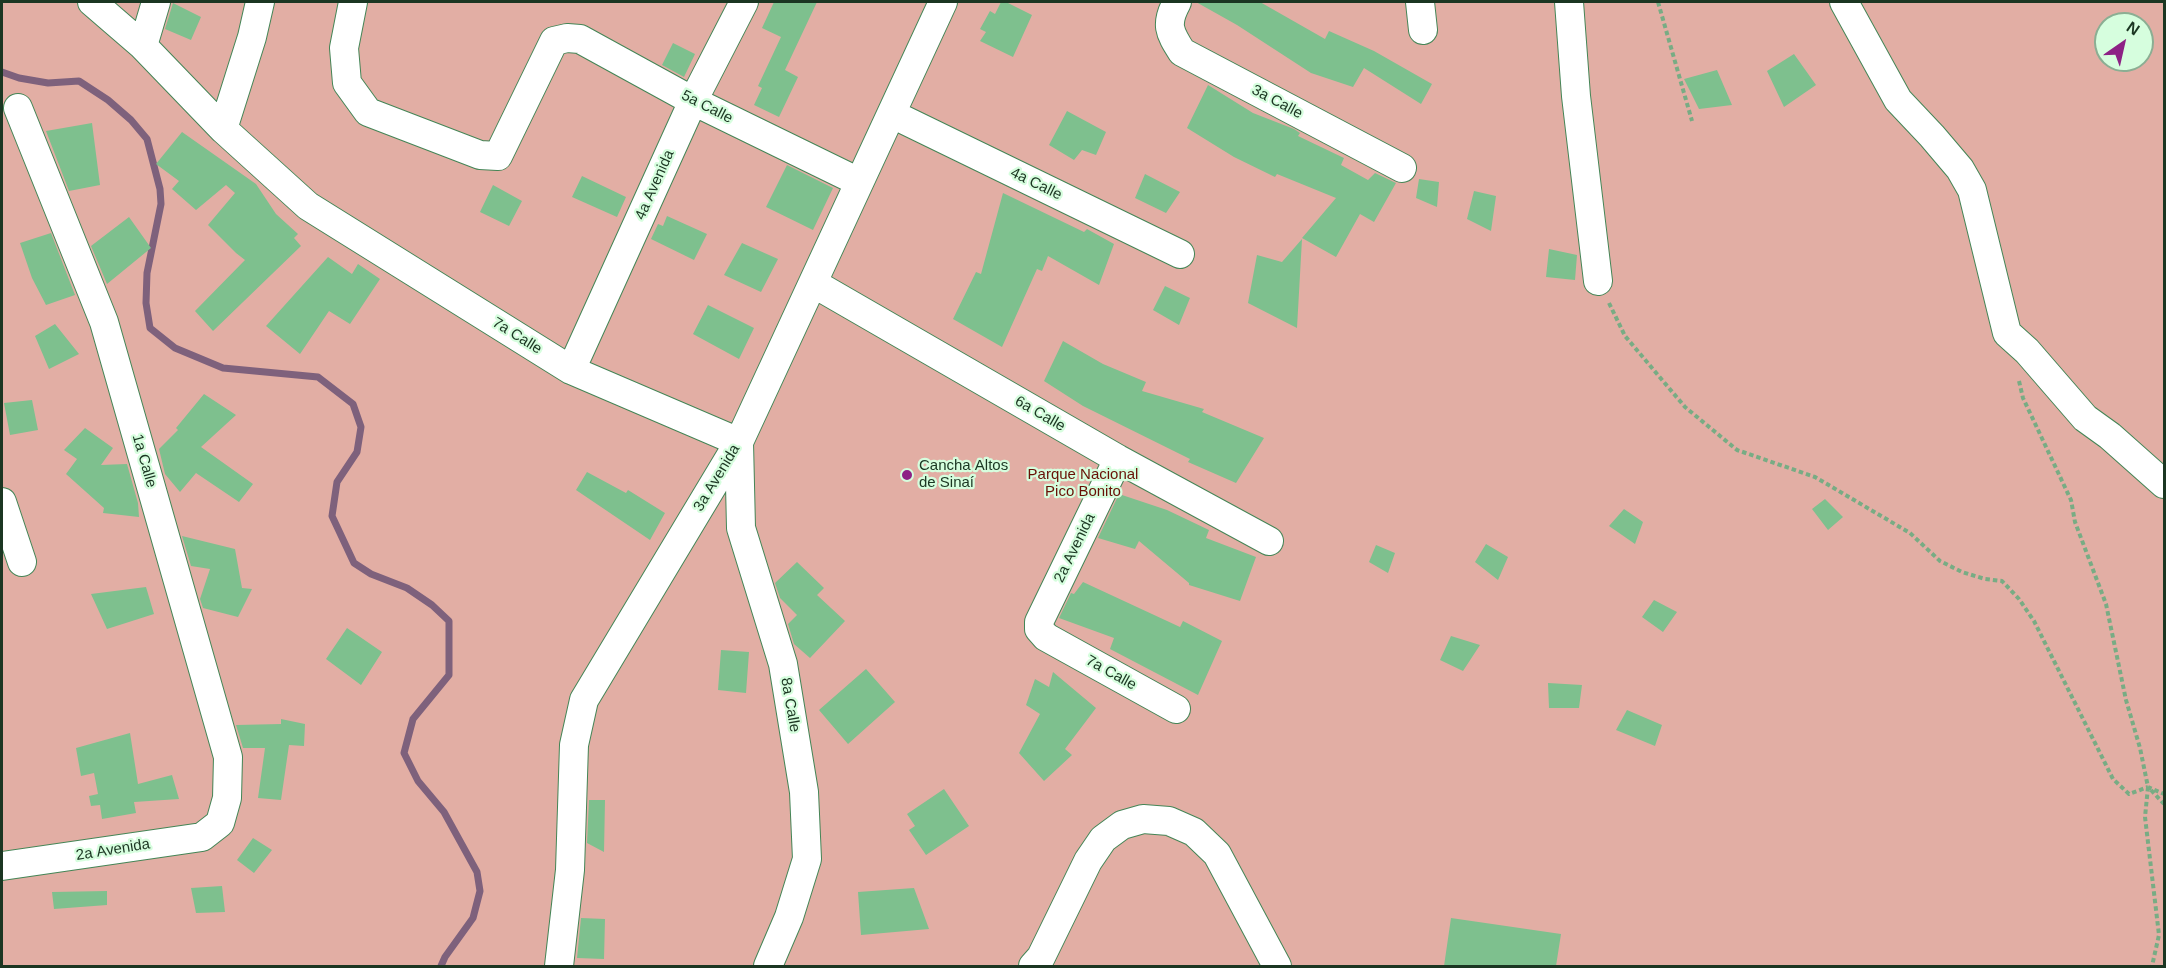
<!DOCTYPE html>
<meta charset="utf-8">
<style>
body{margin:0}
#map{position:relative;width:2166px;height:968px;overflow:hidden;background:#b4f8c3;font-family:Arial,sans-serif}
canvas{display:block}
.frame{position:absolute;inset:0;border:3px solid #1b3622;pointer-events:none}
.north{position:absolute;left:2094px;top:12px;width:60px;height:60px;box-sizing:border-box;background:#d6fede;border:2px solid #8bae93;border-radius:50%;rotate:34deg;font-size:16px;font-weight:700;line-height:24px;text-align:center;color:#1b3622}
.north::after{content:'';display:block;margin:auto;width:21px;height:27px;background:#8d2185;clip-path:polygon(50% 0,100% 100%,50% 72%,0 100%)}
</style>
<div id="map">
<canvas width="2166" height="968"></canvas>
<div class="frame"></div>
<div class="north">N</div>
</div>
<script>
const ctx = document.querySelector('canvas').getContext('2d');
ctx.lineJoin = 'round';
function fillPath(path, color) {
  ctx.fillStyle = color;
  ctx.fill(path, 'evenodd');
}
function strokePath(path, color, width, dash) {
  ctx.strokeStyle = color;
  ctx.lineWidth = width;
  ctx.lineCap = dash ? 'butt' : 'round';
  ctx.setLineDash(dash || []);
  ctx.stroke(path);
}
function label(font, color, halo, rows, align = 'center') {
  ctx.font = font + ' Arial,sans-serif';
  ctx.lineWidth = 4.5;
  ctx.setLineDash([]);
  ctx.textBaseline = 'middle';
  ctx.strokeStyle = halo;
  ctx.fillStyle = color;
  for (const [text, x, y, turn = 0] of rows) {
    ctx.save();
    ctx.translate(x, y);
    ctx.rotate((+turn || 0) * Math.PI / 180);
    ctx.textAlign = isNaN(turn) ? turn : align;
    if (halo) ctx.strokeText(text, 0, 0);
    ctx.fillText(text, 0, 0);
    ctx.restore();
  }
}
fillPath(new Path2D(`
 M 2,2 L 2164,2 L 2164,966 L 2,966 ZM 2106,24 L 2142,24 L 2142,60 L 2106,60 Z`), '#e2aea4');
strokePath(new Path2D(`
 M 2,72 L 19,78 L 48,83 L 79,81 L 108,100 L 131,120 L 147,139 L 160,189 L 161,204 L 147,273 L 146,303 L 150,328 L 175,348 L 223,368 L 318,377 L 353,404 L 361,427 L 357,452 L 337,482 L 332,516 L 354,563 L 371,574 L 407,588 L 432,605 L 449,621 L 449,675 L 413,719 L 404,753 L 418,781 L 444,812 L 477,872 L 480,891 L 473,918 L 445,957 L 441,966`), '#7e617c', 7);
fillPath(new Path2D(`
 M 774,2 L 817,2 L 785,70 L 798,77 L 779,117 L 754,105 L 762,88 L 758,86 L 781,37 L 762,28 Z
 M 1001,2 L 1006,2 L 1032,15 L 1013,57 L 980,41 L 986,32 L 980,29 L 990,11 L 995,14 Z
 M 1196,2 L 1260,2 L 1325,39 L 1329,31 L 1374,51 L 1432,84 L 1421,104 L 1364,68 L 1353,87 L 1311,73 L 1237,25 Z
 M 173,3 L 201,17 L 191,40 L 165,29 Z
 M 673,43 L 695,54 L 684,77 L 662,65 Z
 M 1794,54 L 1816,85 L 1784,107 L 1767,71 Z
 M 1717,70 L 1732,105 L 1699,109 L 1684,79 Z
 M 1208,85 L 1253,113 L 1294,129 L 1300,133 L 1298,136 L 1344,158 L 1341,165 L 1368,180 L 1375,173 L 1396,183 L 1374,222 L 1360,214 L 1336,257 L 1302,238 L 1336,198 L 1277,174 L 1275,177 L 1234,157 L 1187,128 Z
 M 1067,111 L 1106,132 L 1096,155 L 1082,150 L 1074,160 L 1049,145 Z
 M 92,123 L 100,185 L 69,191 L 46,131 Z
 M 182,132 L 256,184 L 276,214 L 298,234 L 294,238 L 301,246 L 213,331 L 195,311 L 245,260 L 236,253 L 208,225 L 235,193 L 226,185 L 196,210 L 172,189 L 179,181 L 156,164 Z
 M 787,165 L 833,188 L 813,230 L 766,207 Z
 M 1145,174 L 1180,192 L 1166,213 L 1135,198 Z
 M 582,176 L 626,197 L 617,217 L 572,197 Z
 M 1419,179 L 1439,182 L 1437,207 L 1416,198 Z
 M 493,185 L 522,201 L 509,226 L 480,212 Z
 M 1474,191 L 1496,196 L 1491,231 L 1467,219 Z
 M 1003,193 L 1084,232 L 1087,229 L 1114,244 L 1099,285 L 1048,256 L 1042,271 L 1037,269 L 1002,347 L 953,319 L 976,272 L 981,274 Z
 M 667,216 L 707,234 L 694,260 L 651,239 L 658,224 L 663,226 Z
 M 129,217 L 151,248 L 107,284 L 91,246 Z
 M 51,233 L 75,295 L 46,305 L 32,278 L 20,243 Z
 M 1302,239 L 1297,328 L 1248,303 L 1257,255 L 1282,262 Z
 M 742,243 L 778,259 L 761,292 L 724,275 Z
 M 1549,249 L 1577,255 L 1575,280 L 1546,277 Z
 M 328,257 L 352,274 L 358,264 L 380,279 L 350,324 L 329,311 L 300,354 L 266,326 Z
 M 1165,286 L 1190,298 L 1179,325 L 1153,310 Z
 M 708,305 L 754,328 L 739,359 L 693,334 Z
 M 55,324 L 79,354 L 49,369 L 35,336 Z
 M 1063,341 L 1103,364 L 1146,382 L 1142,391 L 1204,409 L 1202,412 L 1264,438 L 1236,483 L 1188,462 L 1190,459 L 1083,406 L 1044,381 Z
 M 204,394 L 236,415 L 201,447 L 253,484 L 239,502 L 196,473 L 180,492 L 165,474 L 159,449 L 178,430 L 176,428 Z
 M 32,400 L 38,430 L 10,435 L 4,403 Z
 M 85,428 L 113,448 L 101,465 L 127,464 L 138,503 L 139,517 L 103,513 L 104,508 L 66,474 L 77,459 L 64,450 Z
 M 587,472 L 626,493 L 628,490 L 665,513 L 650,540 L 576,490 Z
 M 1119,494 L 1167,510 L 1209,530 L 1206,538 L 1256,557 L 1240,601 L 1189,585 L 1189,583 L 1139,541 L 1135,549 L 1098,538 Z
 M 1825,499 L 1843,517 L 1828,530 L 1812,509 Z
 M 1624,509 L 1643,522 L 1635,544 L 1609,526 Z
 M 182,536 L 235,549 L 242,588 L 252,589 L 238,617 L 203,608 L 200,599 L 210,569 L 191,566 Z
 M 1486,544 L 1508,557 L 1498,580 L 1475,562 Z
 M 1376,545 L 1395,553 L 1388,573 L 1369,562 Z
 M 797,562 L 824,588 L 817,595 L 845,621 L 810,658 L 794,644 L 788,624 L 797,615 L 780,598 L 775,583 Z
 M 1083,582 L 1180,627 L 1183,621 L 1222,641 L 1198,695 L 1110,649 L 1114,638 L 1059,618 L 1071,593 L 1074,594 Z
 M 146,587 L 154,614 L 107,629 L 91,594 Z
 M 1654,600 L 1677,612 L 1663,632 L 1642,617 Z
 M 347,628 L 382,652 L 361,685 L 326,659 Z
 M 1451,636 L 1480,645 L 1463,671 L 1440,660 Z
 M 721,650 L 749,652 L 746,693 L 718,690 Z
 M 866,669 L 895,702 L 848,744 L 819,710 Z
 M 1053,672 L 1096,708 L 1065,749 L 1072,755 L 1044,781 L 1019,753 L 1040,714 L 1026,705 L 1035,679 L 1049,687 Z
 M 1548,683 L 1582,685 L 1579,708 L 1549,708 Z
 M 1627,710 L 1662,725 L 1655,746 L 1616,730 Z
 M 281,719 L 305,724 L 304,746 L 289,745 L 281,800 L 258,798 L 265,748 L 243,748 L 236,725 L 281,724 Z
 M 130,733 L 138,784 L 172,775 L 179,799 L 134,802 L 136,813 L 102,819 L 100,805 L 91,806 L 89,796 L 98,794 L 94,773 L 81,776 L 76,748 Z
 M 944,789 L 969,826 L 926,855 L 909,830 L 915,826 L 907,814 Z
 M 589,800 L 605,800 L 604,852 L 587,843 Z
 M 253,838 L 272,850 L 254,873 L 237,860 Z
 M 222,886 L 225,912 L 196,913 L 191,888 Z
 M 914,888 L 929,929 L 861,935 L 858,892 Z
 M 107,891 L 107,905 L 54,909 L 52,892 Z
 M 581,918 L 605,919 L 604,959 L 577,958 Z
 M 1451,918 L 1561,934 L 1556,966 L 1444,966 Z`), '#7ec08e');
const minor = new Path2D(`
 M 92,2 L 143,46 L 223,129 L 308,206 L 571,370 L 739,442
 M 353,2 L 344,48 L 347,83 L 368,112 L 480,155 L 498,156 L 554,41 L 567,38 L 580,39 L 693,101 L 859,182
 M 1177,2 C 1165,24 1169,32 1182,52 L 1402,168
 M 1420,2 L 1423,30
 M 1569,2 L 1576,96 L 1598,281
 M 1844,2 L 1898,100 L 1932,136 L 1960,169 L 1972,190 L 2007,333 L 2027,351 L 2085,418 L 2110,436 L 2164,484
 M 143,46 L 156,2
 M 892,114 L 1180,254
 M 223,129 L 252,37 L 260,2
 M 813,283 L 1118,459 L 1269,541
 M 571,370 L 693,101 L 744,2
 M 739,442 L 741,528 L 783,664 L 804,792 L 807,859 L 789,917 L 768,966
 M 1118,459 L 1039,622 L 1039,629 L 1046,637 L 1176,709
 M 2,502 L 22,562
 M 2,866 L 202,837 L 220,823 L 227,798 L 228,757 L 104,322 L 18,108
 M 559,966 L 570,870 L 574,745 L 584,700 L 739,442 L 943,2
 M 1033,966 L 1041,957 L 1088,861 L 1103,839 L 1122,825 L 1143,819 L 1169,821 L 1194,832 L 1217,854 L 1277,966`);
strokePath(minor, '#448556', 30);
strokePath(new Path2D(`
 M 1658,2 L 1692,121
 M 1609,303 L 1625,336 L 1685,407 L 1737,450 L 1815,477 L 1910,533 L 1940,561 L 1962,572 L 1985,579 L 2002,581 L 2019,599 L 2034,621 L 2113,779 L 2129,794 L 2148,787
 M 2019,381 L 2023,398 L 2071,500 L 2075,522 L 2106,604 L 2126,700 L 2140,748 L 2148,787 L 2164,794
 M 2148,787 L 2145,817 L 2159,935 L 2152,966
 M 2151,790 L 2164,804`), '#78ac84', 4, [4.5, 3]);
strokePath(minor, '#fff', 28);
for (const [x, y, r, color] of [
 [907,475,6,"#8d2185"]
]) {
  const dot = new Path2D();
  dot.arc(x, y, r, 0, 2 * Math.PI);
  ctx.fillStyle = color;
  ctx.fill(dot);
  strokePath(dot, '#d6fede', 2);
}
label('15px', '#1b3622', '#d6fede', [
 ["3a Calle",1277,102,28],
 ["5a Calle",707,107,27],
 ["4a Calle",1036,184,26],
 ["4a Avenida",655,185,-66],
 ["7a Calle",517,336,32],
 ["6a Calle",1040,414,30],
 ["1a Calle",144,461,74],
 ["3a Avenida",717,478,-59],
 ["2a Avenida",1075,548,-64],
 ["7a Calle",1111,673,29],
 ["8a Calle",790,705,80],
 ["2a Avenida",113,850,-9]
]);
label('15px', '#1b3622', '#d6fede', [
 ["Cancha Altos",919,466],
 ["de Sinaí",919,483]
], 'left');
label('15px', '#681106', '#d6fede', [
 ["Parque Nacional",1083,475],
 ["Pico Bonito",1083,492]
]);
</script>
